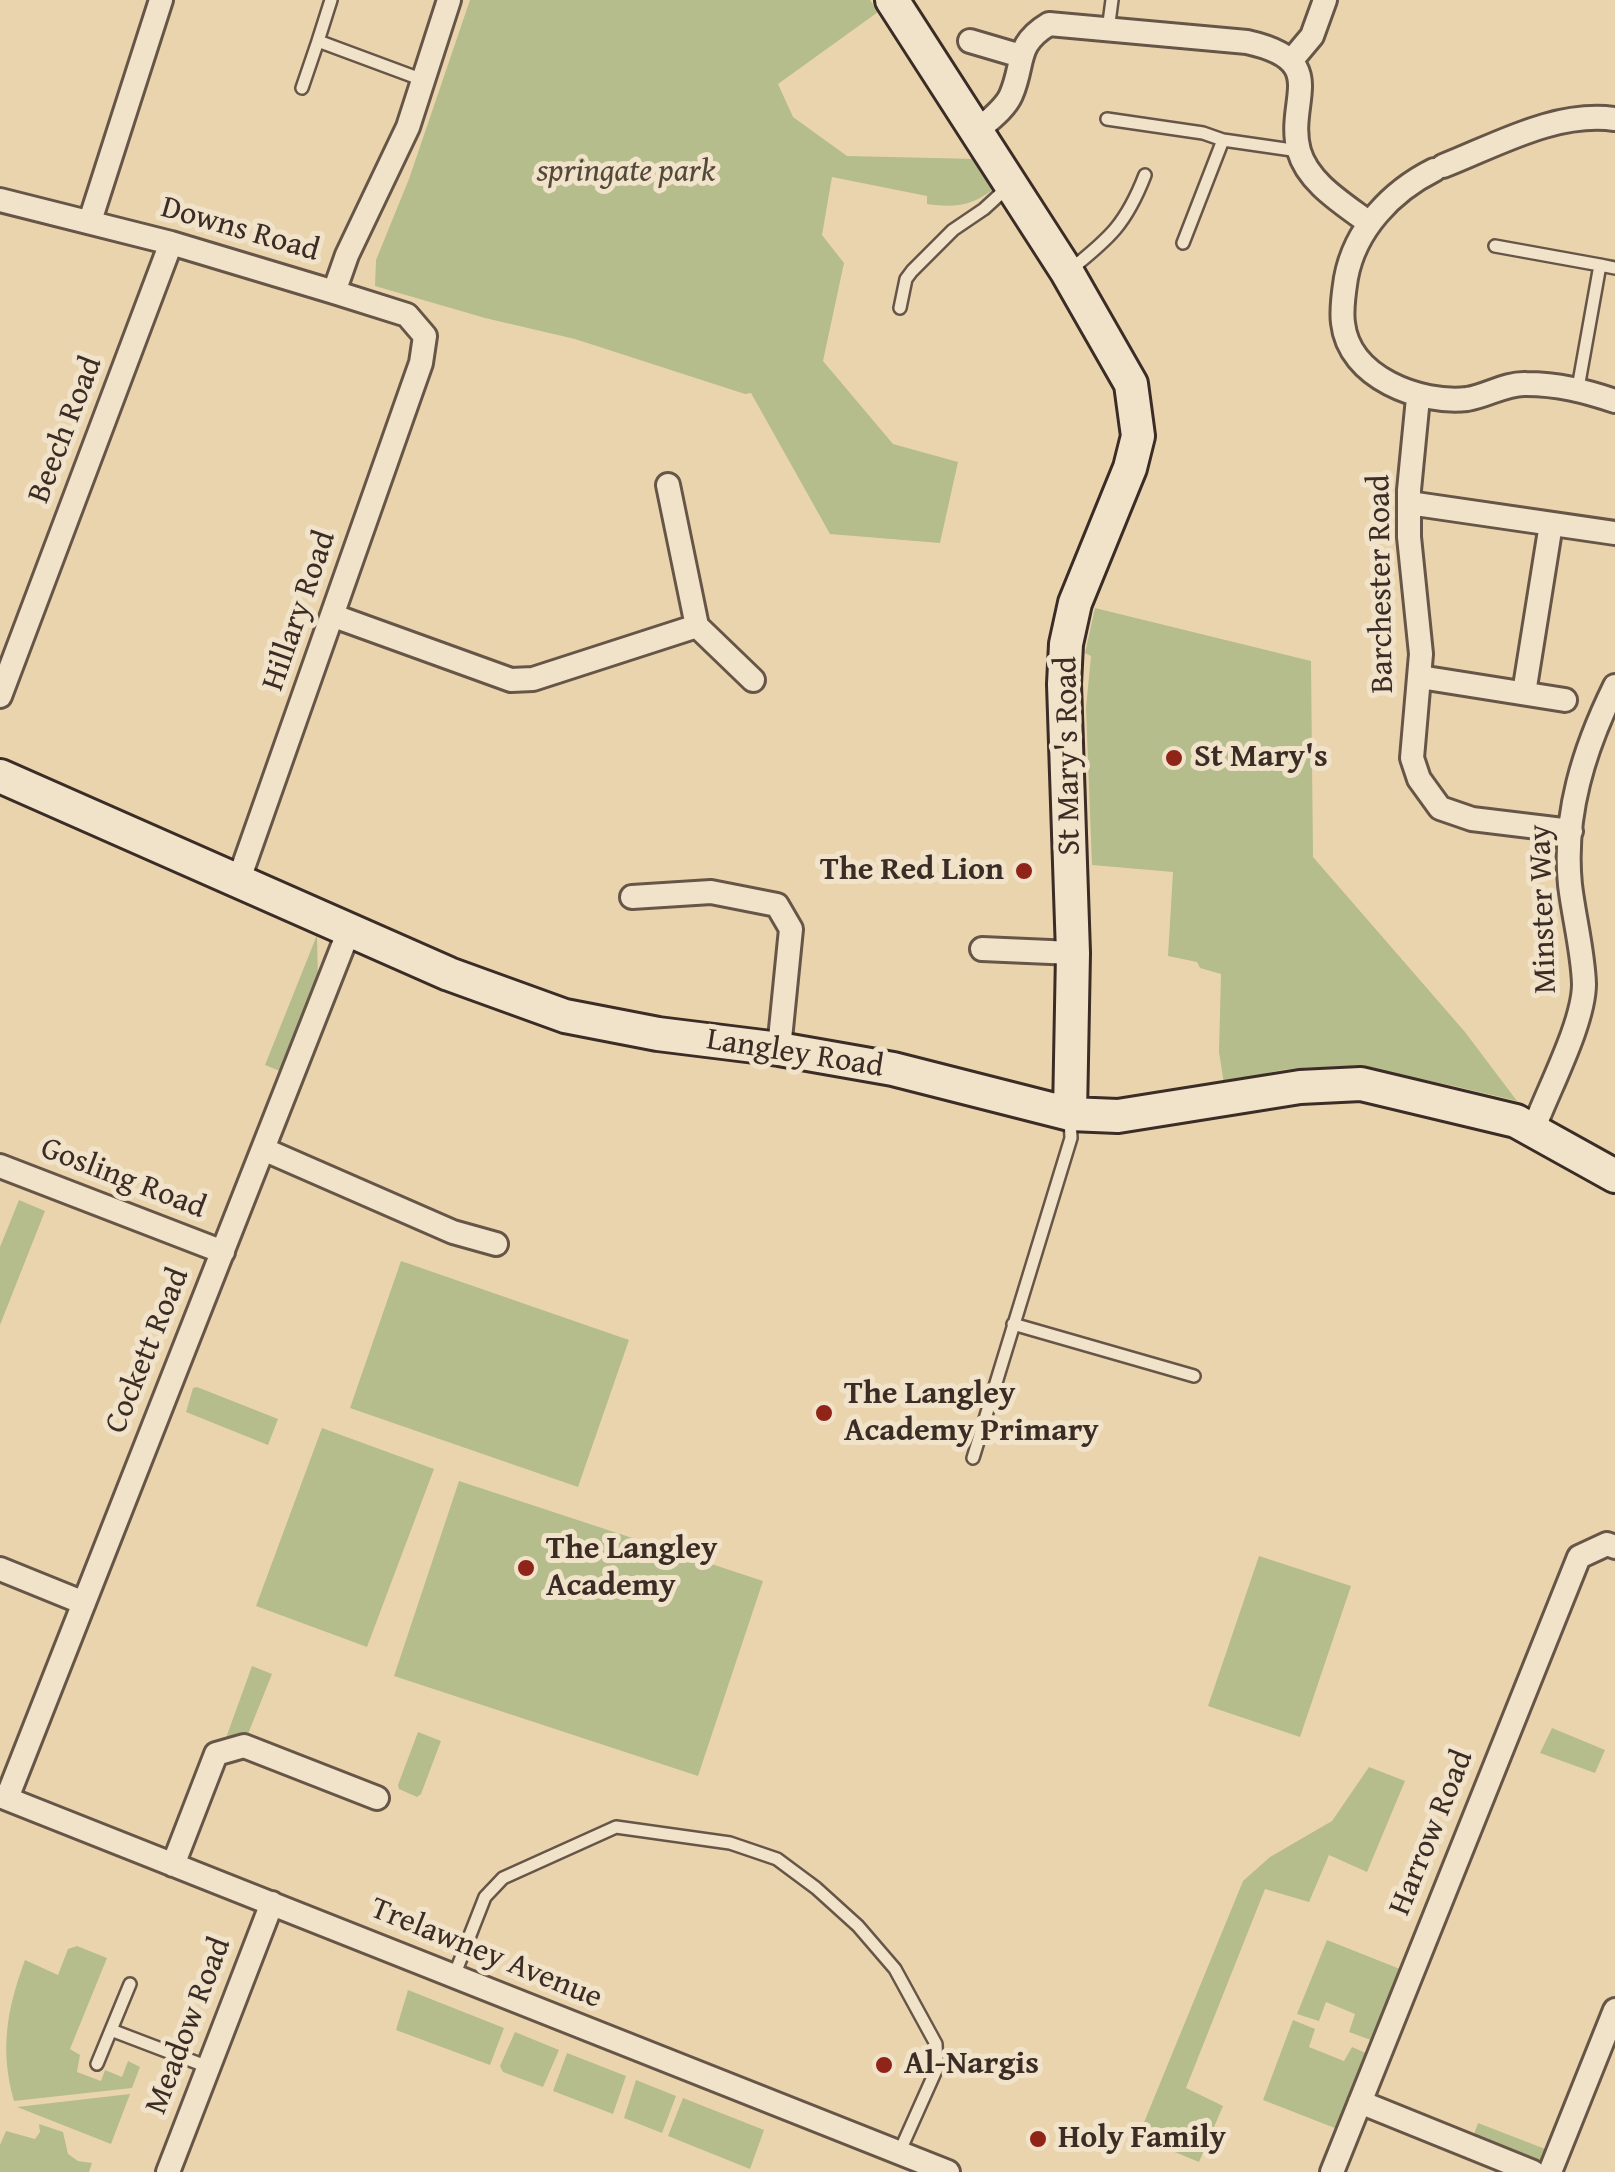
<!DOCTYPE html>
<style>
body{margin:0}
canvas{display:block;background:#ead4ae}
</style>
<canvas width="1615" height="2172"></canvas>
<script>
const ctx = document.querySelector('canvas').getContext('2d');
ctx.lineJoin = 'round';
function fillPath(path, color) {
  ctx.fillStyle = color;
  ctx.fill(path, 'evenodd');
}
function strokePath(path, color, width, dash) {
  ctx.strokeStyle = color;
  ctx.lineWidth = width;
  ctx.lineCap = dash ? 'butt' : 'round';
  ctx.setLineDash(dash || []);
  ctx.stroke(path);
}
function label(font, color, halo, rows, align = 'center') {
  ctx.font = font + ' "Gentium Book Plus",serif';
  ctx.lineWidth = 10;
  ctx.setLineDash([]);
  ctx.textBaseline = 'middle';
  ctx.strokeStyle = halo;
  ctx.fillStyle = color;
  for (const [text, x, y, turn = 0] of rows) {
    ctx.save();
    ctx.translate(x, y);
    ctx.rotate((+turn || 0) * Math.PI / 180);
    ctx.textAlign = isNaN(turn) ? turn : align;
    if (halo) ctx.strokeText(text, 0, 0);
    ctx.fillText(text, 0, 0);
    ctx.restore();
  }
}
fillPath(new Path2D(`
 M 470,0 L 870,0 L 878,12 L 778,84 L 793,117 L 847,156 L 978,159 L 996,187 C 973,206 956,208 927,204 L 927,196 L 832,177 L 822,235 L 844,263 L 823,361 L 893,444 L 958,462 L 940,543 L 830,534 L 751,393 L 745,394 L 575,339 L 485,318 L 375,286 L 376,260 L 409,179 Z
 M 1095,608 L 1311,661 L 1313,857 L 1465,1032 L 1517,1101 C 1446,1084 1375,1065 1301,1068 C 1276,1069 1249,1078 1224,1084 L 1219,1052 L 1221,974 L 1200,968 L 1197,962 L 1168,956 L 1173,872 L 1092,865 L 1086,708 L 1091,656 L 1085,653 Z
 M 317,935 L 318,982 L 285,1073 L 265,1065 Z
 M 19,1200 L 45,1211 L 0,1325 L 0,1247 Z
 M 401,1261 L 629,1340 L 578,1487 L 350,1408 Z
 M 197,1387 L 278,1419 L 268,1445 L 186,1412 L 193,1388 Z
 M 322,1428 L 434,1469 L 367,1647 L 256,1606 Z
 M 459,1481 L 763,1581 L 698,1776 L 394,1676 Z
 M 1259,1556 L 1351,1586 L 1300,1737 L 1208,1706 Z
 M 252,1666 L 272,1674 L 248,1734 L 238,1733 L 226,1738 Z
 M 1552,1728 L 1605,1750 L 1595,1773 L 1540,1753 Z
 M 418,1732 L 441,1741 L 421,1794 L 417,1797 L 399,1789 L 398,1785 Z
 M 1369,1767 L 1405,1781 L 1367,1872 L 1329,1855 L 1309,1902 L 1265,1889 L 1186,2088 L 1223,2106 L 1199,2162 L 1138,2137 L 1243,1881 L 1270,1857 L 1332,1821 Z
 M 1327,1940 L 1405,1971 L 1379,2043 L 1349,2032 L 1355,2014 L 1326,2002 L 1319,2021 L 1297,2014 Z
 M 77,1946 L 107,1958 L 70,2049 L 80,2055 L 77,2072 L 101,2081 L 105,2070 L 122,2077 L 128,2061 L 140,2067 L 132,2088 L 14,2101 C 0,2051 6,2011 25,1960 L 58,1975 L 68,1949 Z
 M 408,1990 L 504,2028 L 490,2065 L 396,2030 Z
 M 1293,2020 L 1315,2029 L 1309,2047 L 1344,2061 L 1352,2047 L 1373,2056 L 1340,2130 L 1263,2100 Z
 M 515,2032 L 559,2050 L 543,2087 L 503,2072 L 500,2066 Z
 M 567,2053 L 626,2076 L 613,2114 L 553,2091 Z
 M 636,2080 L 676,2096 L 662,2133 L 624,2118 Z
 M 130,2094 L 111,2144 L 17,2107 Z
 M 683,2098 L 764,2130 L 750,2169 L 668,2136 Z
 M 1478,2123 L 1553,2152 L 1544,2159 L 1528,2159 L 1473,2137 Z
 M 39,2124 L 63,2132 L 68,2154 L 78,2161 L 92,2163 L 89,2172 L 0,2172 L 0,2145 L 6,2131 L 35,2139 L 40,2132 Z`), '#b5bd8c');
const lane = new Path2D(`
 M 331,0 L 318,41 L 423,80
 M 1108,30 L 1112,0
 M 302,88 L 318,41
 M 1107,119 L 1203,133 L 1223,140
 M 1183,243 L 1223,140 L 1299,151
 M 1495,246 L 1600,265
 M 1070,270 C 1110,238 1126,224 1145,175
 M 900,308 L 906,279 L 912,271 L 953,230 L 984,209 L 1008,187
 M 1578,388 L 1600,265 L 1615,268
 M 1013,1324 L 1194,1376
 M 973,1458 L 1071,1138 L 1070,1118
 M 454,1976 L 485,1897 L 503,1878 L 616,1827 L 730,1843 L 777,1859 L 816,1888 L 858,1926 L 895,1969 L 936,2044 L 937,2068 L 899,2153
 M 130,1984 L 111,2030 L 208,2067
 M 97,2064 L 111,2030`);
const street = new Path2D(`
 M 970,41 L 1021,56
 M 1291,61 L 1312,36 L 1325,0
 M 977,131 C 988,121 1005,109 1011,95 C 1025,63 1014,45 1049,24 L 1247,42 C 1333,61 1285,100 1299,151 C 1308,183 1344,204 1369,223
 M 1443,166 C 1497,145 1555,111 1615,119
 M 1434,170 C 1392,191 1355,229 1346,278 C 1344,291 1341,309 1343,323 C 1349,378 1420,404 1467,399 C 1487,396 1506,383 1526,384 C 1558,384 1585,391 1615,401
 M 0,200 L 171,243 L 334,292 L 407,315 L 425,336 L 421,363 L 239,879
 M 90,221 L 161,0
 M 334,292 L 347,255 L 408,127 L 449,0
 M 1418,398 L 1409,490 L 1409,537 L 1421,654 L 1412,758 L 1419,779 L 1440,808 L 1472,819 L 1571,831
 M 1409,503 L 1615,533
 M 334,616 L 511,680 L 533,679 L 697,626 L 668,485
 M 697,626 L 753,680
 M 1420,677 L 1565,700
 M 1524,693 L 1551,524
 M 0,696 L 171,243
 M 632,897 L 711,892 L 777,905 L 791,929 L 779,1049
 M 982,949 L 1073,953
 M 1534,1128 C 1548,1090 1584,1023 1584,984 C 1583,952 1574,918 1570,885 C 1563,815 1584,749 1615,686
 M 263,1149 L 453,1232 L 496,1244
 M 0,1166 L 223,1252
 M 0,1569 L 84,1603
 M 0,1796 L 948,2172
 M 7,1798 L 350,928
 M 173,1865 L 216,1754 L 244,1746 L 377,1798
 M 1360,2102 L 1533,2172
 M 168,2172 L 272,1903
 M 1332,2172 L 1579,1557 L 1607,1544 L 1615,1547
 M 1550,2172 L 1615,2010`);
const secondary = new Path2D(`
 M 892,0 L 1067,272 L 1131,384 L 1138,436 L 1130,468 L 1075,603 L 1066,644 L 1064,684 L 1073,953 L 1070,1114
 M 0,776 L 449,974 L 565,1016 L 658,1034 L 779,1049 L 893,1069 L 1070,1114 L 1118,1116 L 1300,1087 L 1361,1084 L 1516,1121 L 1615,1176`);
strokePath(lane, '#675648', 16);
strokePath(street, '#675648', 28);
strokePath(secondary, '#3b2c26', 38);
strokePath(lane, '#f1e3ca', 11);
strokePath(street, '#f1e3ca', 22);
strokePath(secondary, '#f1e3ca', 32);
for (const [x, y, r, color] of [
 [1174,758,10,"#8f2418"],
 [1024,871,10,"#8f2418"],
 [824,1413,10,"#8f2418"],
 [526,1568,10,"#8f2418"],
 [884,2065,10,"#8f2418"],
 [1038,2139,10,"#8f2418"]
]) {
  const dot = new Path2D();
  dot.arc(x, y, r, 0, 2 * Math.PI);
  ctx.fillStyle = color;
  ctx.fill(dot);
  strokePath(dot, '#f1e3ca', 4);
}
label('italic 32px', '#53493a', '#f1e3ca', [
 ["springate park",626,173]
]);
label('32px', '#3b2c26', '#f1e3ca', [
 ["Downs Road",240,230,16],
 ["Beech Road",66,430,-69],
 ["Barchester Road",1382,584,-91],
 ["Hillary Road",300,611,-71],
 ["St Mary's Road",1069,756,-91],
 ["Minster Way",1544,909,-92],
 ["Langley Road",795,1054,9],
 ["Gosling Road",123,1179,21],
 ["Cockett Road",148,1351,-68],
 ["Harrow Road",1432,1833,-68],
 ["Trelawney Avenue",486,1954,22],
 ["Meadow Road",189,2026,-69]
]);
label('bold 32px', '#3b2c26', '#f1e3ca', [
 ["St Mary's",1194,758],
 ["The Red Lion",1004,871,"right"],
 ["The Langley",844,1395],
 ["Academy Primary",844,1432],
 ["The Langley",546,1550],
 ["Academy",546,1587],
 ["Al-Nargis",904,2065],
 ["Holy Family",1058,2139]
], 'left');
</script>
